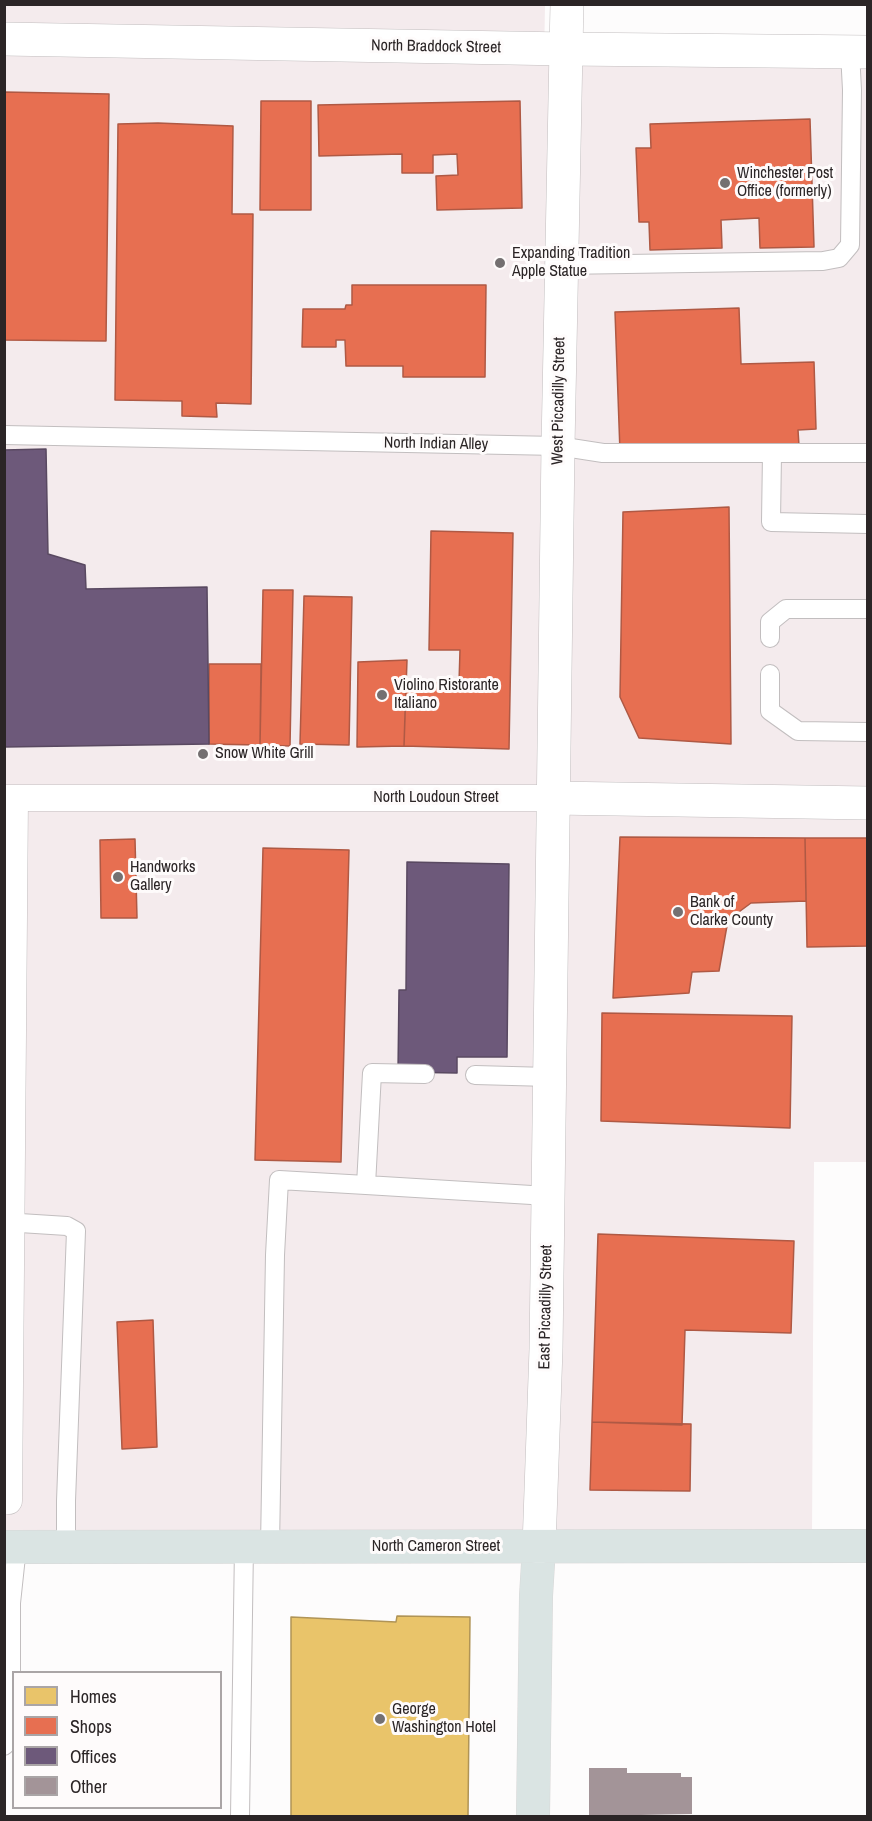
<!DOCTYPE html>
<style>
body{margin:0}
#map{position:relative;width:872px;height:1821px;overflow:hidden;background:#fdfcfc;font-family:"Archivo Narrow",sans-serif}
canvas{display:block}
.frame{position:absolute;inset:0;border:6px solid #2b2526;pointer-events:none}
.legend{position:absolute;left:12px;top:1671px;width:210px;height:138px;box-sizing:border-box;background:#fefbfb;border:2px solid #aaa5a6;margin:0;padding:8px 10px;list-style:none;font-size:18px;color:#2b2526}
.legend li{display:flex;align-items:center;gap:12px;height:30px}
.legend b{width:30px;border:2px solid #aaa5a6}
</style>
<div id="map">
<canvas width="872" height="1821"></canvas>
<div class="frame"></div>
<ul class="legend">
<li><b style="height:16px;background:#e9c46a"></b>Homes</li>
<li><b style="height:16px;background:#e76f51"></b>Shops</li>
<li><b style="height:16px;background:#6d597a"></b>Offices</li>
<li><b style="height:16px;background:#a39498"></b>Other</li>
</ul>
</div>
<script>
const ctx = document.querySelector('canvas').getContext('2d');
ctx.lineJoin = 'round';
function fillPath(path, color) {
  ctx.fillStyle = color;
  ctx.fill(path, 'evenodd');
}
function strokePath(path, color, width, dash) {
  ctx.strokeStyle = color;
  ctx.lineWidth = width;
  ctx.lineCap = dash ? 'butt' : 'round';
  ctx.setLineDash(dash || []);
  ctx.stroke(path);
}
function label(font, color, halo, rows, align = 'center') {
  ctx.font = font + ' "Archivo Narrow",sans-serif';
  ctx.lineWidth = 6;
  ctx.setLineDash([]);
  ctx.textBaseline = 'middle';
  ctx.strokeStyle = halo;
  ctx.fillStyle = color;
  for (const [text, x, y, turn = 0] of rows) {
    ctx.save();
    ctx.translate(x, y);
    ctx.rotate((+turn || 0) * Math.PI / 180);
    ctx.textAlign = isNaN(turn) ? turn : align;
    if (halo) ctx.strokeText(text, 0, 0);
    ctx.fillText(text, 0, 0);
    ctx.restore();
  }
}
fillPath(new Path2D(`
 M 5,5 L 545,5 L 544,62 L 867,67 L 868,1162 L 814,1162 L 812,1537 L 5,1531 Z`), '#f4ebed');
const homes = new Path2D(`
 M 397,1616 L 470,1617 L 468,1816 L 291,1816 L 291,1617 L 396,1622 Z`);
fillPath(homes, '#e9c46a');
strokePath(homes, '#b09456', 1.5);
const shops = new Path2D(`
 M 4,92 L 109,94 L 106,341 L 4,340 Z
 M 261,101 L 311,101 L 311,210 L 260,210 Z
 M 520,101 L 522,208 L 437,210 L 436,176 L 458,175 L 457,154 L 433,155 L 433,173 L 402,173 L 402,154 L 319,156 L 318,105 Z
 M 810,119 L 814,247 L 760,248 L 759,218 L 721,220 L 722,248 L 650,250 L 649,222 L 639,222 L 636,148 L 651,148 L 650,124 Z
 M 158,123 L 233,126 L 232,214 L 253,214 L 251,404 L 216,403 L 217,417 L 182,416 L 182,401 L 115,400 L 118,124 Z
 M 352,285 L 486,285 L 485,377 L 403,377 L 403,366 L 346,366 L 345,340 L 336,340 L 336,347 L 302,347 L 303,309 L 345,309 L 346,305 L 352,305 Z
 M 739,308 L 741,364 L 814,362 L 816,429 L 798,430 L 799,446 L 620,452 L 615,312 Z
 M 729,507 L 731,744 L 639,738 L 620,697 L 623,512 Z
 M 431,531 L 513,533 L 509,749 L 404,746 L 406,682 L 459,683 L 460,650 L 429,650 Z
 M 263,590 L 293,590 L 290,746 L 260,745 Z
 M 304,596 L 352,597 L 349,745 L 300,744 Z
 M 407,660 L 404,746 L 357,747 L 358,662 Z
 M 209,664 L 261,664 L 260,745 L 209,744 Z
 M 620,837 L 805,838 L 806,901 L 751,903 L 728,920 L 719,971 L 692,972 L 689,993 L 613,998 Z
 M 805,838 L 868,838 L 868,946 L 807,947 Z
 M 135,839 L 137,918 L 101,918 L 100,840 Z
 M 263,848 L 349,850 L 341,1162 L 255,1160 Z
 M 602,1013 L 792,1016 L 790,1128 L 601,1121 Z
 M 598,1234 L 794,1241 L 791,1333 L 685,1330 L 682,1425 L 592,1422 Z
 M 153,1320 L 157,1447 L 122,1449 L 117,1322 Z
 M 592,1422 L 691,1424 L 690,1491 L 590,1490 Z`);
fillPath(shops, '#e76f51');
strokePath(shops, '#af5944', 1.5);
const offices = new Path2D(`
 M 46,449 L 48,554 L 85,565 L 86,589 L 207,587 L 209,744 L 4,747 L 4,450 Z
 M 407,862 L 509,864 L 507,1057 L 457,1057 L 457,1073 L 398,1072 L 399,990 L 406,990 Z`);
fillPath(offices, '#6d597a');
strokePath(offices, '#594961', 1.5);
fillPath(new Path2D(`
 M 589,1768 L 627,1768 L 627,1773 L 681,1773 L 681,1777 L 692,1777 L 692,1814 L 589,1816 Z`), '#a39498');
const service = new Path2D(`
 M 561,265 L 823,261 L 839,258 L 850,245 L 852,90 L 850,52
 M 4,435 L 558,446 L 603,453 L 868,453
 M 772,453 L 771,522 L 868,524
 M 770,638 L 770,622 L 786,609 L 868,609
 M 770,674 L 770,711 L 798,731 L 868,732
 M 425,1074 L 372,1073 L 366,1185 L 548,1196
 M 475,1075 L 549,1077
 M 4,1222 L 67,1226 L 76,1231 L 66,1501 L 66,1546
 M 270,1546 L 275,1255 L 279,1180 L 366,1185
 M 4,1746 L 11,1739 L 11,1603 L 17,1547
 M 240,1816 L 244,1546`);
const pedestrian = new Path2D(`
 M 4,798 L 553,798
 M 9,1501 L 15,798`);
const tertiary = new Path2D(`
 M 567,4 L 566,49 L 868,52
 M 553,798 L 868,803`);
const secondary = new Path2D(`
 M 4,39 L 566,49 L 558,446 L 546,1349 L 539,1547`);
const primary = new Path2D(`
 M 4,1547 L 868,1546
 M 533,1816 L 536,1596 L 539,1547`);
strokePath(service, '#c2bebf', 20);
strokePath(pedestrian, '#c2bebf', 27);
strokePath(tertiary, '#c2bebf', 34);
strokePath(secondary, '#c2bebf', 34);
strokePath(primary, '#d8d7d7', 34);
strokePath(service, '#fff', 18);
strokePath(pedestrian, '#fff', 26);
strokePath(tertiary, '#fff', 33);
strokePath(secondary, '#fff', 33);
strokePath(primary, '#dae4e3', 33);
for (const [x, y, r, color] of [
 [725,183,6,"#747071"],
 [500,263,6,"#747071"],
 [382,695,6,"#747071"],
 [203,754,6,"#747071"],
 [118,877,6,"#747071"],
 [678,912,6,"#747071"],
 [380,1719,6,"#747071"]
]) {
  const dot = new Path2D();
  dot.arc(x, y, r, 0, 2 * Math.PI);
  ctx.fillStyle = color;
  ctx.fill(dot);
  strokePath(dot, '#fefbfb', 2);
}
label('16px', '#2b2526', '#fefbfb', [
 ["North Braddock Street",436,47,1],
 ["West Piccadilly Street",559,401,-89],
 ["North Indian Alley",436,444,1],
 ["North Loudoun Street",436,798],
 ["East Piccadilly Street",546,1307,-89],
 ["North Cameron Street",436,1547]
]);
label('16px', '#2b2526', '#fefbfb', [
 ["Winchester Post",737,174],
 ["Office (formerly)",737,192],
 ["Expanding Tradition",512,254],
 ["Apple Statue",512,272],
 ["Violino Ristorante",394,686],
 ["Italiano",394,704],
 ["Snow White Grill",215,754],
 ["Handworks",130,868],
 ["Gallery",130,886],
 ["Bank of",690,903],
 ["Clarke County",690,921],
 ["George",392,1710],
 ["Washington Hotel",392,1728]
], 'left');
</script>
